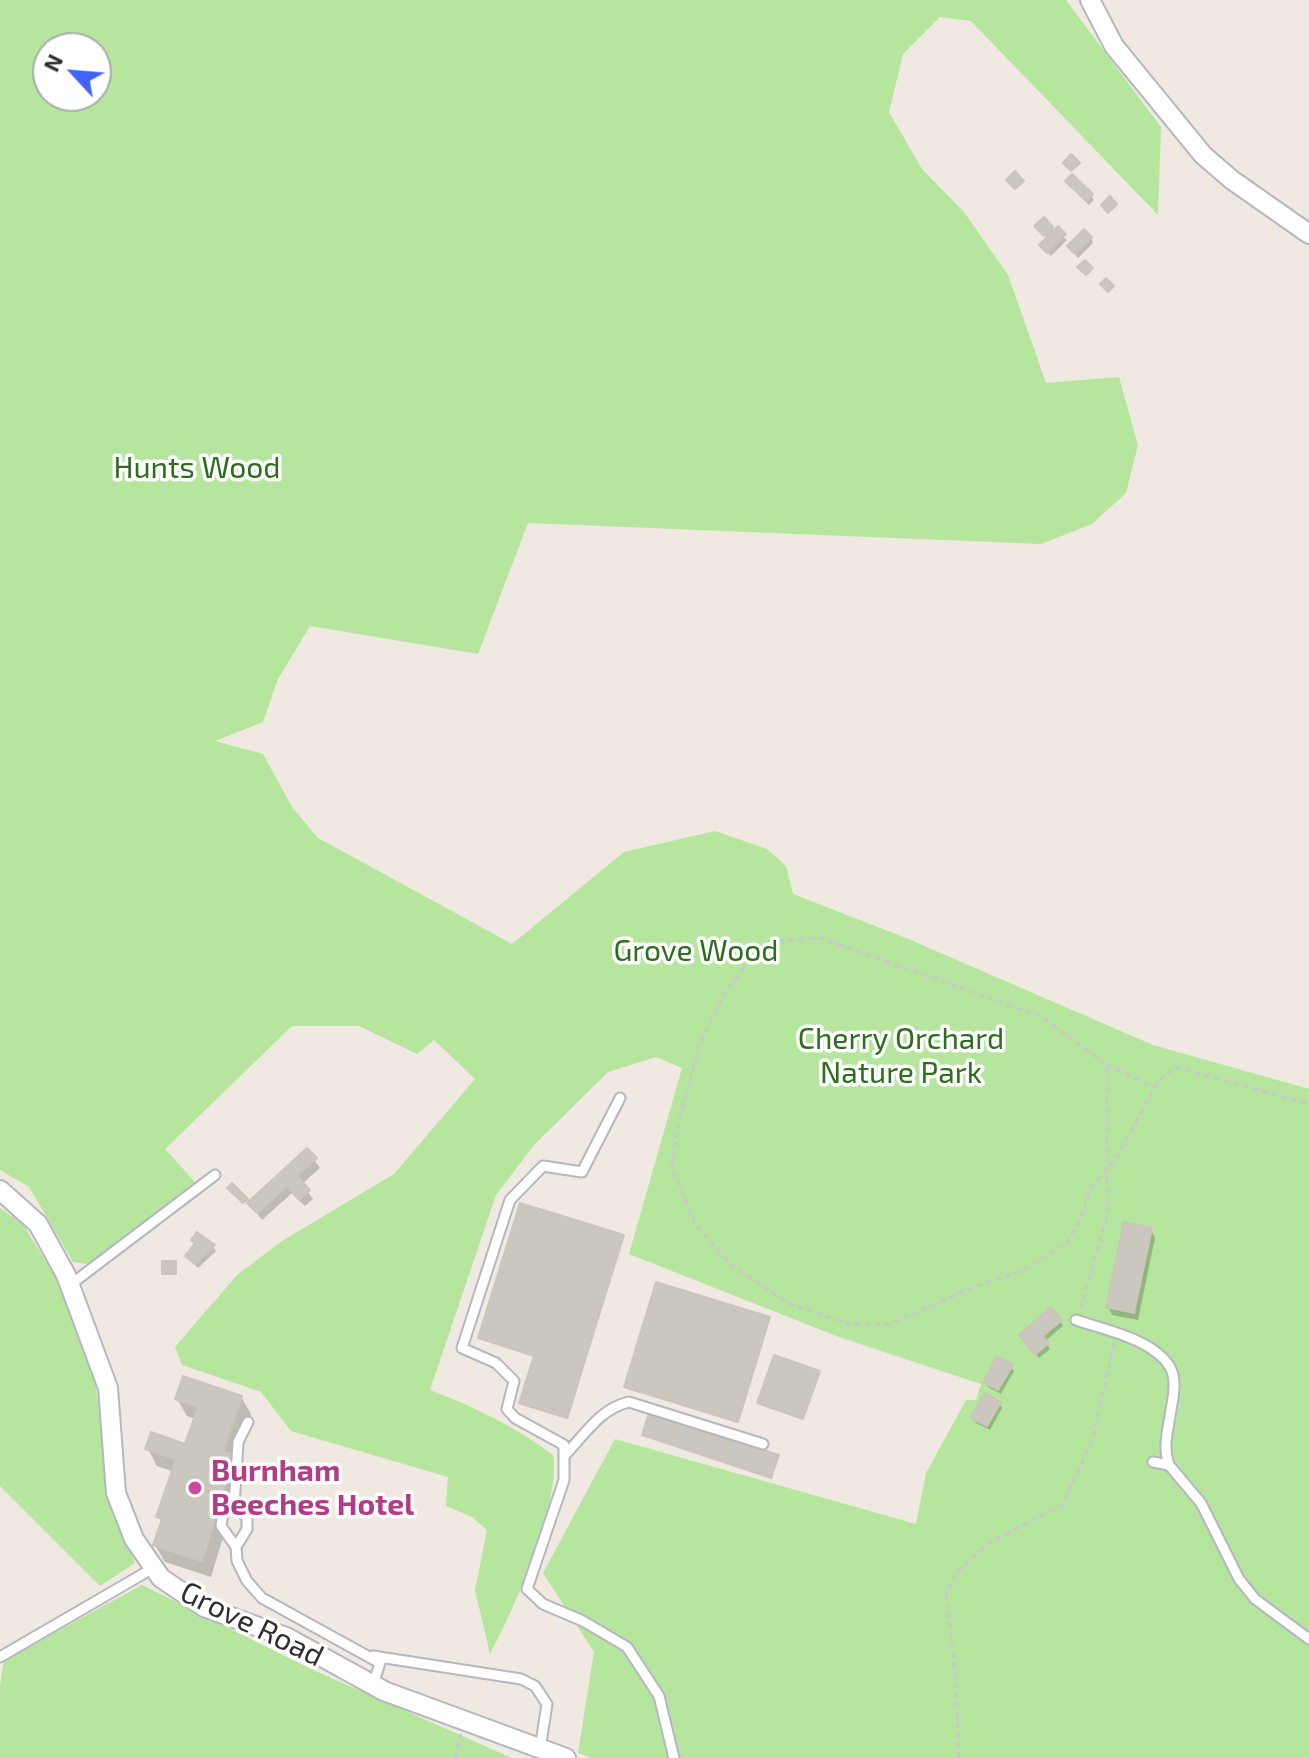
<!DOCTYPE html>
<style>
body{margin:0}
#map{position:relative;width:1309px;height:1758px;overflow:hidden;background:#efe9e1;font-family:"Exo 2",sans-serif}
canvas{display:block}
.north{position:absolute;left:32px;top:32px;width:80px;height:80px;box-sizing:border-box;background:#fff;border:2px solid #ababab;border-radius:50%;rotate:296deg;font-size:22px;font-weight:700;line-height:32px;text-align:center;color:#2e2e2e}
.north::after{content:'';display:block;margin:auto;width:28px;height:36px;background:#4264fb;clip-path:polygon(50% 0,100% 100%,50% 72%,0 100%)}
</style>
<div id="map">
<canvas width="1309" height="1758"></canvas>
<div class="north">N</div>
</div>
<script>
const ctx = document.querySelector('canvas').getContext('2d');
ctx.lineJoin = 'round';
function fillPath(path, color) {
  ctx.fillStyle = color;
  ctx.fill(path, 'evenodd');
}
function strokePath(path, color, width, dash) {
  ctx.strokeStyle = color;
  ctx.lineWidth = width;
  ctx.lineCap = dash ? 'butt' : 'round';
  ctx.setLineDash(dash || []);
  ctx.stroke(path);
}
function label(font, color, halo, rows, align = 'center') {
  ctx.font = font + ' "Exo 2",sans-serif';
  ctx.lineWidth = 7;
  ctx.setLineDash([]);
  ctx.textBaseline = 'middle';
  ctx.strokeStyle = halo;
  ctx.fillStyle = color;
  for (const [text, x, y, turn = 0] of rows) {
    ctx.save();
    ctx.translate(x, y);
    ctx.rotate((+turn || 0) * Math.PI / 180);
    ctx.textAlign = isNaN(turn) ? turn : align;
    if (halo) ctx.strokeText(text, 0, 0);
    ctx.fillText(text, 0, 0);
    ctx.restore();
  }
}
fillPath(new Path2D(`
 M 0,0 L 1066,0 L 1161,127 L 1158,215 L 971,21 L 940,17 L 903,54 L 889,112 L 922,169 L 964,212 L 1008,275 L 1046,383 L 1119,377 L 1138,445 L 1126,493 L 1092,524 L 1041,544 L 528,523 L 478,654 L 310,626 L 278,679 L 263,722 L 215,741 L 263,754 L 292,807 L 318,838 L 512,944 L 624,852 L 715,831 L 767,849 L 786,866 L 793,894 L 906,938 L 1153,1045 L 1309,1089 L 1309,1758 L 592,1758 L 578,1753 L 594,1652 L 543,1573 L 615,1439 L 916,1524 L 926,1473 L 966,1400 L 976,1400 L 981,1384 L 839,1337 L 629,1254 L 682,1068 L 656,1057 L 608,1072 L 534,1145 L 496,1195 L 430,1390 C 475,1407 514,1426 553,1455 C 561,1503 514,1610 490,1654 L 475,1590 L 487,1530 L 472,1517 L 446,1506 L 448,1477 L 291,1431 L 261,1392 L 182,1365 L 175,1347 L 237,1275 L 282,1241 L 394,1174 L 475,1079 L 434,1040 L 417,1054 L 359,1026 L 292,1026 L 165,1149 L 195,1182 L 88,1264 L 73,1262 L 29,1187 L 0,1170 ZM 48,48 L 96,48 L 96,96 L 48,96 Z
 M 0,1208 L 23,1224 L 60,1285 L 94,1371 L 109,1499 L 135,1563 L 100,1586 L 0,1486 Z
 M 142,1585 L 311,1669 L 512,1758 L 0,1758 L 0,1685 L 4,1660 Z`), '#b6e59e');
fillPath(new Path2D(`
 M 1070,186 L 1091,195 L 1094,200 L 1089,205 Z
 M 1038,228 L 1051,228 L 1067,240 L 1051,256 L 1045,250 L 1048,239 Z
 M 1091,238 L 1093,243 L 1078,258 L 1069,247 Z
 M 307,1150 L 320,1168 L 302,1184 L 313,1199 L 305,1206 L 292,1193 L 262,1220 L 249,1203 Z
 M 1151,1230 L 1155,1238 L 1138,1320 L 1112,1315 L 1108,1306 Z
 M 623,1237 L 568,1419 L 522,1405 L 535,1357 L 480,1338 Z
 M 213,1246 L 216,1251 L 198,1268 L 187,1257 Z
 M 769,1319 L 738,1423 L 626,1387 Z
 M 1060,1321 L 1063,1326 L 1045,1341 L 1050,1349 L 1039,1358 L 1024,1340 Z
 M 1011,1367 L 1014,1371 L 1001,1394 L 988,1387 L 985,1382 Z
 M 818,1373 L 804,1419 L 760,1403 Z
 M 241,1397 L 251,1414 L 235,1461 L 242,1474 L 211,1577 L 165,1562 L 155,1545 L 162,1524 L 159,1517 L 174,1472 L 157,1466 L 148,1449 L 186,1446 L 196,1419 L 187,1416 L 177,1399 Z
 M 999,1403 L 1002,1408 L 990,1430 L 976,1423 L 973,1418 Z
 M 644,1435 L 777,1456 L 778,1458 L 772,1478 Z`), '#0003');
const building = new Path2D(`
 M 1071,154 L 1080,163 L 1071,171 L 1063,163 Z
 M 1015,171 L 1024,181 L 1015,189 L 1006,180 Z
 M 1072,174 L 1093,194 L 1086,201 L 1065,181 Z
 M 1110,196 L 1117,204 L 1108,213 L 1101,205 Z
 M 1044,217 L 1053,227 L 1044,236 L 1034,226 Z
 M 1058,226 L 1066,234 L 1047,253 L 1039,245 Z
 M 1084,229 L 1092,237 L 1075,254 L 1067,246 Z
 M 1085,260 L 1093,268 L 1086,275 L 1077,267 Z
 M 1106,278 L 1114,286 L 1108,292 L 1100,284 Z
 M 307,1148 L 317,1158 L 297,1176 L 310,1190 L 299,1200 L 287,1186 L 257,1213 L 247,1203 Z
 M 232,1183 L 248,1199 L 243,1203 L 227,1188 Z
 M 520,1203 L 624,1235 L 567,1418 L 519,1403 L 534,1356 L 478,1338 Z
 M 1124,1222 L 1152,1228 L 1134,1313 L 1106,1307 Z
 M 197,1232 L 215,1245 L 195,1264 L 185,1256 L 195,1243 L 191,1240 Z
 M 162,1261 L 176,1261 L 176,1274 L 162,1274 Z
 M 656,1282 L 770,1317 L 738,1422 L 624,1387 Z
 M 1051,1307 L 1062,1320 L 1043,1336 L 1049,1343 L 1035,1355 L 1019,1335 Z
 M 774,1355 L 820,1371 L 803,1419 L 757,1403 Z
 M 997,1356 L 1013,1365 L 998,1390 L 983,1382 Z
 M 183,1376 L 242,1396 L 223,1452 L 234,1455 L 202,1561 L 153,1545 L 162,1519 L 156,1517 L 176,1459 L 145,1449 L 151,1432 L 185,1444 L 198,1407 L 175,1399 Z
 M 984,1393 L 1001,1402 L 987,1426 L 971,1418 Z
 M 649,1412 L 779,1455 L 771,1478 L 642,1435 Z`);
fillPath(building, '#cbc7bf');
strokePath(building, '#cbc5ba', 2);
const service = new Path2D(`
 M 620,1098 L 582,1172 L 543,1166 L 510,1200 L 462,1348 L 496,1363 L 514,1381 L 507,1409 L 515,1418 L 564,1445 L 564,1480 L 527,1589 L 543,1604 L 583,1621 L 627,1647 L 659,1696 L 674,1758
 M 70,1285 L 215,1175
 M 1076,1320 C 1105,1330 1153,1339 1170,1367 C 1178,1381 1172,1402 1170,1416 C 1167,1434 1163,1448 1169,1465 L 1153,1462
 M 564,1456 C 585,1435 599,1409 629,1402 L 763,1444
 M 1169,1465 L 1201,1503 L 1239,1579 L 1255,1599 L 1309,1639
 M 234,1507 L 238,1442 L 248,1422
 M 236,1547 L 247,1529 L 247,1517 L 234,1507 L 223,1513 L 221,1526 L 236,1547 L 237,1561 L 247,1581 L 262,1598 L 380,1663 L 373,1685
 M 373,1656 L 521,1679 L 535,1686 L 547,1704 L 540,1749
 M 0,1657 L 155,1567`);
const minor = new Path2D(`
 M 1090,0 L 1114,46 L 1203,155 L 1232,180 L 1309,234
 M 0,1190 L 38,1224 L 66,1275 L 108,1388 L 116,1493 L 134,1539 L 161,1578 L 204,1607 L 286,1637 L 384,1691 L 566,1758`);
strokePath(service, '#b4b7c1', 13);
strokePath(minor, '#b4b7c1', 22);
strokePath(new Path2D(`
 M 1107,1065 L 1154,1087
 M 1080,1309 L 1107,1217 L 1107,1065 L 1040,1016 L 820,938 L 784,940 L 753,955 L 725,993 L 700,1043 L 679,1120 L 672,1167 L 695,1224 L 732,1266 L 790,1304 L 853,1325 L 890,1324 L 974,1287 L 1026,1269 L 1066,1244 L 1081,1218 L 1090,1189 L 1117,1157 L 1158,1081 L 1176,1067 L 1309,1104
 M 455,1758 L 461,1734
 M 959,1758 L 956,1679 L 946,1594 L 958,1571 L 989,1543 L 1062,1505 L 1092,1441 L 1114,1344`), '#c9c9c9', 3, [6, 4]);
strokePath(service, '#fff', 9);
strokePath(minor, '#fff', 18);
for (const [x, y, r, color] of [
 [195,1488,8,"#d1479c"]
]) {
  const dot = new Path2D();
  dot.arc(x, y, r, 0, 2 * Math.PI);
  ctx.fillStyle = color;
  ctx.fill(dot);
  strokePath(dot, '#fff', 3);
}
label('30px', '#2c6e1b', '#fff', [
 ["Hunts Wood",197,468],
 ["Grove Wood",696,951],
 ["Cherry Orchard",901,1039],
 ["Nature Park",901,1073]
]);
label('bold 30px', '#b23c85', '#fff', [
 ["Burnham",211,1471],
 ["Beeches Hotel",211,1505]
], 'left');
label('30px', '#2e2e2e', '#fff', [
 ["Grove Road",252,1624,26]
]);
</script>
